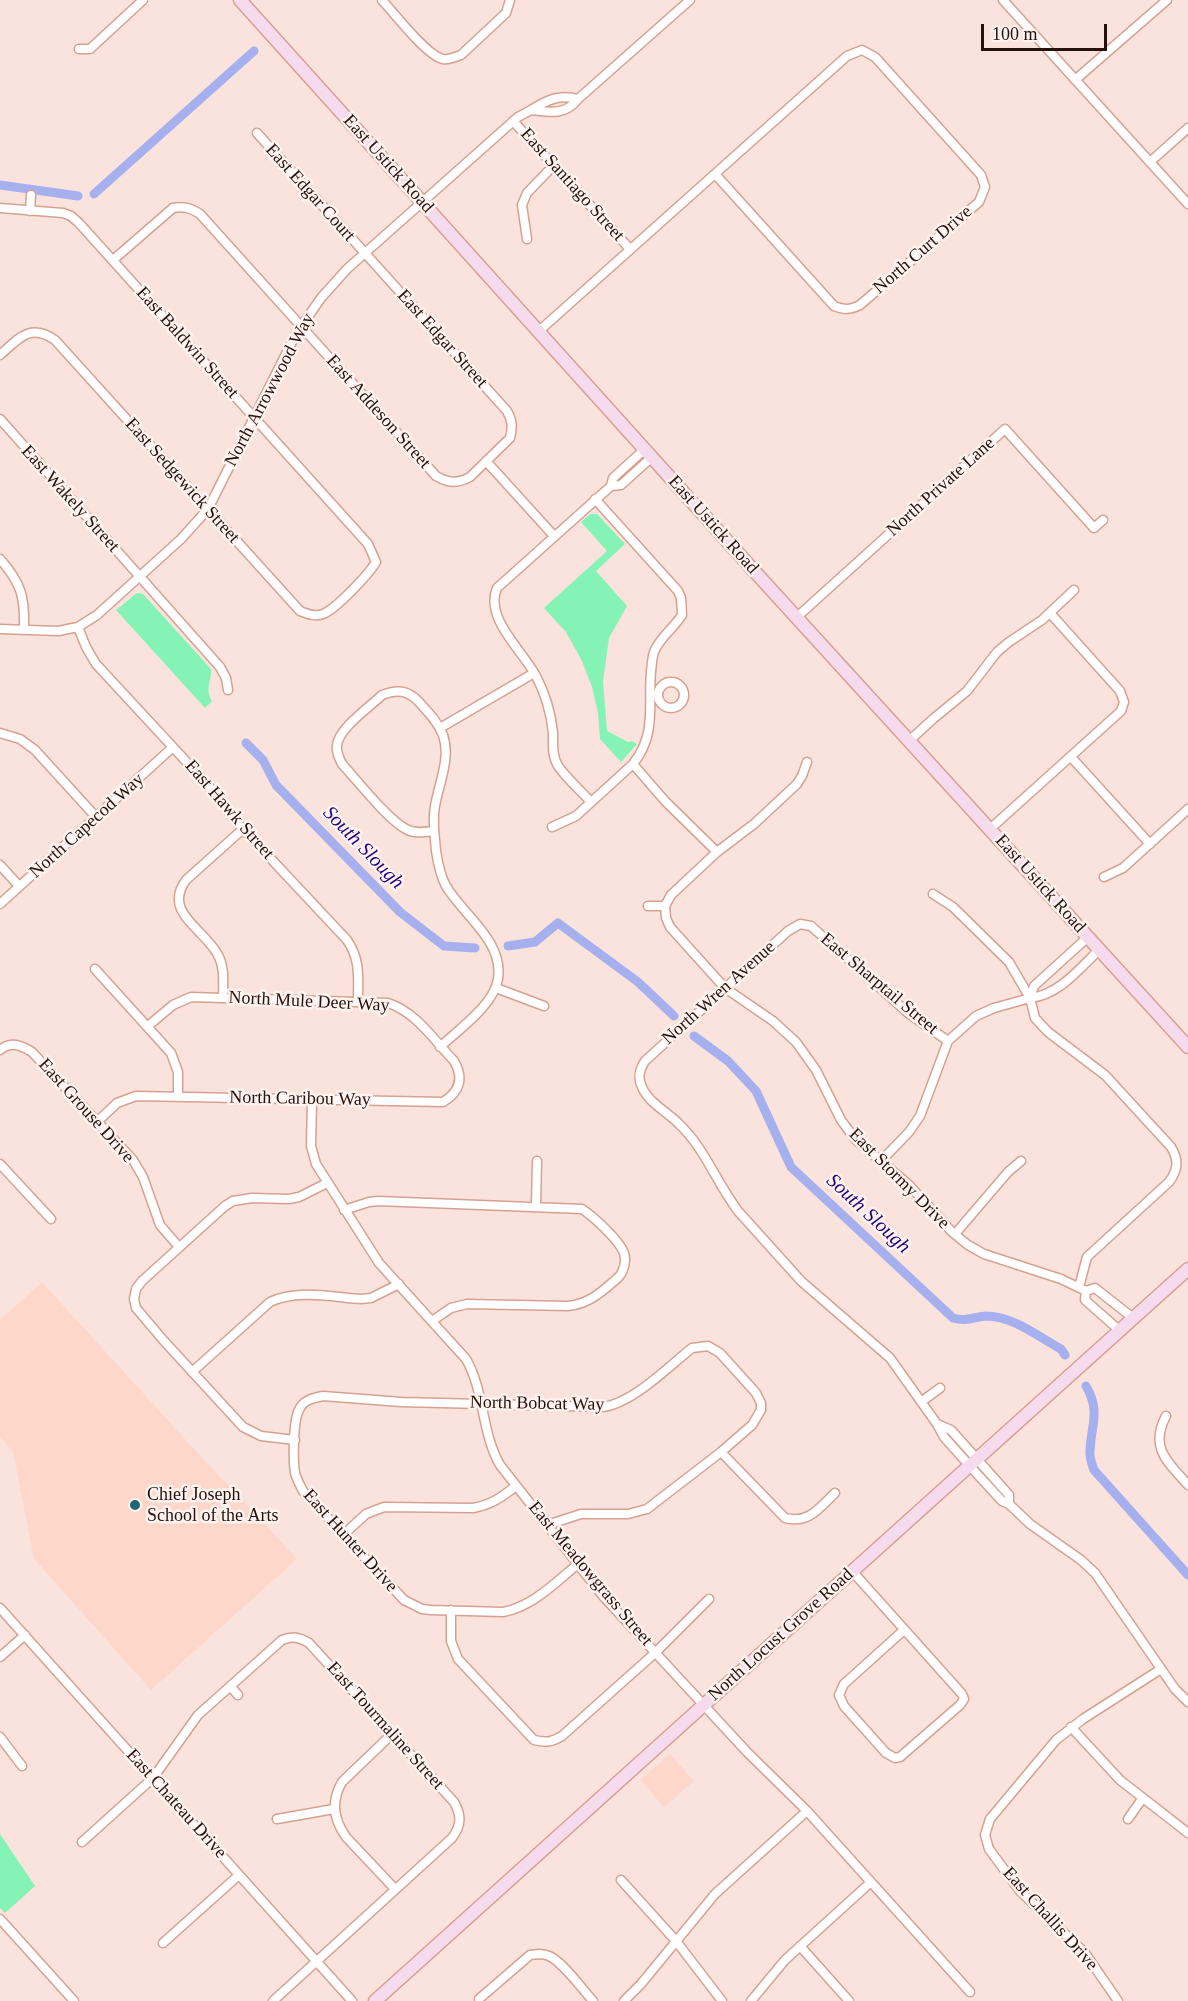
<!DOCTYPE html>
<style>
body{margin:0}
#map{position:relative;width:1188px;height:2001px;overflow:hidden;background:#fae3dc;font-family:"Times New Roman",serif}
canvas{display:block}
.scale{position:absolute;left:981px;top:24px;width:126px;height:27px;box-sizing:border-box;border:3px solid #26120d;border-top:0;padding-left:8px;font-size:18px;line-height:21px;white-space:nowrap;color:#26120d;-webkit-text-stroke:4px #fff3f0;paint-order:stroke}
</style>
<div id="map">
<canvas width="1188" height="2001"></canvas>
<div class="scale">100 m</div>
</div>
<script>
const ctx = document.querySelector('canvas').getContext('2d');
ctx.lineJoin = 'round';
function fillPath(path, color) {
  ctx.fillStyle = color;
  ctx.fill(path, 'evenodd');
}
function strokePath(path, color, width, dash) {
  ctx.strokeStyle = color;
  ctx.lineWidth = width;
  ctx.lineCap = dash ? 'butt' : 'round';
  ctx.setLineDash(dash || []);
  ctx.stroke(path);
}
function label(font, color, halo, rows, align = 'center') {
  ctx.font = font + ' "Times New Roman",serif';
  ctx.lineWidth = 5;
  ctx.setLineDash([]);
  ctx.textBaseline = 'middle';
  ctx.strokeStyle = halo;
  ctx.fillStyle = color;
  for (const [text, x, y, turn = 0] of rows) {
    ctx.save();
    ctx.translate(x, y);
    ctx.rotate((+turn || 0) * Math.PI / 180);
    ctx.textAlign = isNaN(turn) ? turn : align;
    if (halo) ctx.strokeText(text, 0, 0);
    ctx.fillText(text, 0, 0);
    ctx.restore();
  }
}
fillPath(new Path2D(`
 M 42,1282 L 194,1449 L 297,1559 L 151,1690 L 34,1559 L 13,1452 L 0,1437 L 0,1320 Z
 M 670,1754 L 694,1781 L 664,1807 L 640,1780 Z`), '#fed7cb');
fillPath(new Path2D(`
 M 590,514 L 597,514 L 625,544 L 596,571 L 627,606 L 609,638 L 603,681 L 607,731 L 628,742 L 632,741 L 637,744 L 621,762 L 600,739 L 598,713 L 592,687 L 582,661 L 566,632 L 544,608 L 607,551 L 581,522 Z
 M 137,593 L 143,594 L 211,669 C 212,683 204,687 212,701 L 205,708 L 116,610 Z
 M 0,1834 L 35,1886 L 5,1913 L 0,1908 Z`), '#85f3b5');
strokePath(new Path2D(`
 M 0,185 L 78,196
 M 94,194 L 254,51
 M 246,743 L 263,760 L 276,785 L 400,912 L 444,946 L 475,948
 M 508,946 L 535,942 L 558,923 L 638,982 L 674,1016
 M 694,1036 L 728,1061 L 756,1091 L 791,1167 L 953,1318 C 967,1322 972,1317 986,1316 C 1013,1316 1039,1337 1061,1349 L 1065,1355
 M 1086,1386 C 1101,1412 1091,1424 1090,1451 C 1089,1457 1092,1464 1094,1470 L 1188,1575`), '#a6b0ee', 9);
const minor = new Path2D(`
 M 382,0 C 394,13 427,56 443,59 C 449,60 455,57 461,55 L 506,13 L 510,0
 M 1003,0 L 1188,204
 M 79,49 L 90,49 L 143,0
 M 1075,80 L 1167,0
 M 578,99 C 559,94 547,100 531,110 C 549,112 565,116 578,99 L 690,0
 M 513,121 L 630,249
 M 1150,162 L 1188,128
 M 0,208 L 63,213 L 71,216 L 79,223 L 368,544 L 376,562 C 369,574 336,609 323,614 C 314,617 308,614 300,611 L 55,340 C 30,323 19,338 0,355
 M 30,211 L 31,195
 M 527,239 L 522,205 L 527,193 L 554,165
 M 113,260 L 173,208 C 184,206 191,208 200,214 L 436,476 C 448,483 457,484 470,477 L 510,438 C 513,427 512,420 507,411 L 257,133
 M 539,331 L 847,56 L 862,50 L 875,57 L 981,175 L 985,187 L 979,202 L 860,305 C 850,310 844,310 834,306 L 715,174
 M 0,419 L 220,667 L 226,678 L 228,690
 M 645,449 L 613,478 L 611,486 L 621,485 L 652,457
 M 486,461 L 554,536
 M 0,559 C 22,584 25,598 24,630
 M 797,617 L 1005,429 L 1094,528 L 1103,520
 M 78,627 L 86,647 L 96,664 L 208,785 L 226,809 L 243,829 L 347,940 C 361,960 358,979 358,1001
 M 0,629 L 58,631 L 78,627 L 97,615 L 181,539 L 208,509 L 296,334 L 321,298 L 347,269 L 518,117 L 531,110
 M658 695a13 13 0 1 1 26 0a13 13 0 1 1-26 0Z
 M 440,728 L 534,673
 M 0,733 L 20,739 L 35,750 L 96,817
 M 910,740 L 933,719 L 967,691 L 997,652 L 1009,642 L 1042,620 L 1074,590
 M 1071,757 L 1150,844
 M 807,762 L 802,776 L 797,784 L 754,824 L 717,852 L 671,895 L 665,906 L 666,918 L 670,927 L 725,988 L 773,1021 L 796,1042 L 816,1070 L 841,1120 L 855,1139 L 909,1185 L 952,1232 L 968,1245 L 984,1254 L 1061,1279 L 1086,1291
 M 633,764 L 665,801 L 717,852
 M 591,802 C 582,792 563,775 557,764 C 552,755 553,743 553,733 C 551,713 545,693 536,676 C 523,651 484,618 497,588 L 611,486
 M 552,827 L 576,816 L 633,764 C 657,734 648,705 651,671 C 652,665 652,658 654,652 C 659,638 674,628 682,615 L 681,598 L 678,591 L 595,499
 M 990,829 L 1121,711 L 1124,702 L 1120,691 L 1050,613
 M 434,831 C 425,832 414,834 406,829 C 388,820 357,780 342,764 C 339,758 336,752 337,745 C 339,728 370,707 382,695 C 397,689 408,690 419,702 C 428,712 438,722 443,735 C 451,758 439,783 435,806 C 432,821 435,837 436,851 C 438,864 440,875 446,886 C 463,915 504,941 498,979 C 494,1005 459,1029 440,1047
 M 0,865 L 19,886
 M 1104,877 L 1123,868 L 1188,809
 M 933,894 L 953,907 L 1009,962 L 1030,998 L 1035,1018 L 1048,1032 L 1105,1075 L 1171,1147 C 1179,1160 1178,1170 1169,1182 L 1087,1257 L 1079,1287
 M 0,904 L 173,747
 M 648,906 L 665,906
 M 1088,937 L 1034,986 L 1030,998 C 1059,995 1079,969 1099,950
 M 95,969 L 171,1053 L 178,1072 L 178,1096
 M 496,988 L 544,1006
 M 223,997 C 223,983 225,968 218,955 C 205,929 162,913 186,880 L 243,829
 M 0,1050 C 11,1041 21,1045 32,1052 L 133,1160 L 143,1177 L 160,1225 L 179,1247
 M 312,1100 L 311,1146 L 316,1164 L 379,1263 L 466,1359 C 485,1392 481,1432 500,1465 L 603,1596 L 747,1752 L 807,1811 L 970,1992
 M 97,1122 L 117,1103 L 136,1096 L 443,1102 C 460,1092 464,1078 454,1061 C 434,1040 416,1012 388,1003 L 191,997 L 173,1005 L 148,1026
 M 881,1161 L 909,1132 L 920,1116 L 948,1041 L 976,1016 L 994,1008 L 1030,998
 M 0,1164 L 51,1219
 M 536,1206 L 537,1161
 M 344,1210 L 369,1202 L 378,1201 L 582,1209 C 594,1217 619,1240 624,1253 C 626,1260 625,1266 622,1272 C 620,1278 611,1283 606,1288 C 594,1298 584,1304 568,1306 L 467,1304 L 451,1308 L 432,1321
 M 955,1234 L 1008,1172 L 1021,1161
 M 1119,1330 L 1085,1300 L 1086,1291 L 1095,1288 L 1133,1318
 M 192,1372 L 270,1302 C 297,1289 332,1297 361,1299 L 371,1298 L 399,1284
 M 921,1402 L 940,1388
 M 1166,1416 C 1149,1448 1168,1462 1188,1485
 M 937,1424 L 890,1358 L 801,1281 L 738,1211 C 716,1182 705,1148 678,1123 C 667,1112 648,1102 642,1087 C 637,1077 640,1069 645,1061 L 788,931 L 800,924 L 811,926 L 908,1013 L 948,1041
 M 937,1424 L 951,1430 L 1009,1495 L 1009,1504 L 1002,1501 L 978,1475 L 944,1437 Z
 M 295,1440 L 261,1436 L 243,1427 L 164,1341 L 136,1308 L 134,1299 L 136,1289 L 142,1281 L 225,1206 L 233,1201 L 252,1198 L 289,1199 L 299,1197 L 327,1183
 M 721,1452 L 785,1518 C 809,1524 819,1508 835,1493
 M 1009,1504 L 1030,1524 L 1081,1560 L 1095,1573 L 1175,1689 L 1188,1702
 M 547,1525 L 581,1514 L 628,1514 L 647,1509 L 721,1452 L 752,1425 L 761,1410 L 761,1403 L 756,1393 L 720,1353 L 708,1346 L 692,1348 C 668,1367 633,1403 603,1407 L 401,1402 L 323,1396 C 313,1398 303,1400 299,1410 C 293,1421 293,1460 295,1473 C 297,1480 300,1485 303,1491 L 404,1600 L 422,1609 L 431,1610 L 503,1612 C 532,1607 556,1582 578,1564
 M 343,1535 L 366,1514 L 384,1507 L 473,1508 C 491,1505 502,1497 516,1486
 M 852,1571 L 962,1694 L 964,1699 L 960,1705 L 900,1757 L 895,1758 L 886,1753 L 844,1706 L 839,1695 L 844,1684 L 904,1630
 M 0,1608 L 352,2001
 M 451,1610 L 451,1641 L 458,1659 L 534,1740 C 546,1743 552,1742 562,1736 L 655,1653 L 709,1599
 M 0,1657 L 25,1635
 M 230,1686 L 238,1695
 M 1071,1727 L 1120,1780 L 1188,1833
 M 391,1735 L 342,1782 C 331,1801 333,1819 346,1837 L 395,1889
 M 0,1737 L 22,1766
 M 277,1819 L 334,1809
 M 1128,1819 L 1142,1799
 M 82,1842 L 153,1778 L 198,1715 L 282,1640 C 293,1636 299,1637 309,1643 L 454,1802 C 462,1816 461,1826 452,1838 L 273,2001
 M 621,1880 L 676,1941 L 722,2001
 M 0,1919 L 74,2001
 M 163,1943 L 239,1875
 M 800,1946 L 849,2001
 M 479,1999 L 530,1955 C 537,1954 543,1953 549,1956 C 562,1961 583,1990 593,2001
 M 624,2001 L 641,1984 L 715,1894 L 807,1811
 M 751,2001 L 785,1960 L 871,1882
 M 1118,2001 L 1085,1953 L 1020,1891 L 989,1849 L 985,1835 L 990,1819 L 1056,1740 L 1083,1719 L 1161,1669`);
const secondary = new Path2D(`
 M 240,0 L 756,573 L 1188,1047
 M 375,2001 L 1188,1269`);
strokePath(minor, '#d6a191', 11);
strokePath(secondary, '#d6a191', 15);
strokePath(minor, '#fff', 8);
strokePath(secondary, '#f6dbef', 12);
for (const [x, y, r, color] of [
 [135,1505,6,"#216677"]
]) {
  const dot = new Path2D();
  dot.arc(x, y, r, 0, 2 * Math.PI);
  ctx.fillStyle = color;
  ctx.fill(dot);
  strokePath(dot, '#fff3f0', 2);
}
label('18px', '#26120d', '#fff3f0', [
 ["East Ustick Road",388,164,48],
 ["East Santiago Street",572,185,48],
 ["East Edgar Court",310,193,48],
 ["North Curt Drive",923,250,-41],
 ["East Edgar Street",442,339,48],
 ["East Baldwin Street",187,343,48],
 ["North Arrowwood Way",270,390,-62],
 ["East Addeson Street",378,412,48],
 ["East Sedgewick Street",182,481,48],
 ["North Private Lane",941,487,-42],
 ["East Wakely Street",70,499,48],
 ["East Ustick Road",713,525,48],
 ["East Hawk Street",229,810,49],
 ["North Capecod Way",87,826,-42],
 ["East Ustick Road",1040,884,48],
 ["East Sharptail Street",879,984,40],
 ["North Wren Avenue",719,993,-42],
 ["North Mule Deer Way",309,1002,3],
 ["North Caribou Way",300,1099,1],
 ["East Grouse Drive",86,1111,48],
 ["East Stormy Drive",899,1179,45],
 ["North Bobcat Way",537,1404,1],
 ["East Hunter Drive",350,1541,48],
 ["East Meadowgrass Street",590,1574,50],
 ["North Locust Grove Road",781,1635,-42],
 ["East Tourmaline Street",385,1726,48],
 ["East Chateau Drive",176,1804,48],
 ["East Challis Drive",1050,1919,48]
]);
label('18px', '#26120d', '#fff3f0', [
 ["Chief Joseph",147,1495],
 ["School of the Arts",147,1516]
], 'left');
label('italic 20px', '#210080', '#fff3f0', [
 ["South Slough",363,848,46],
 ["South Slough",868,1214,43]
]);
</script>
